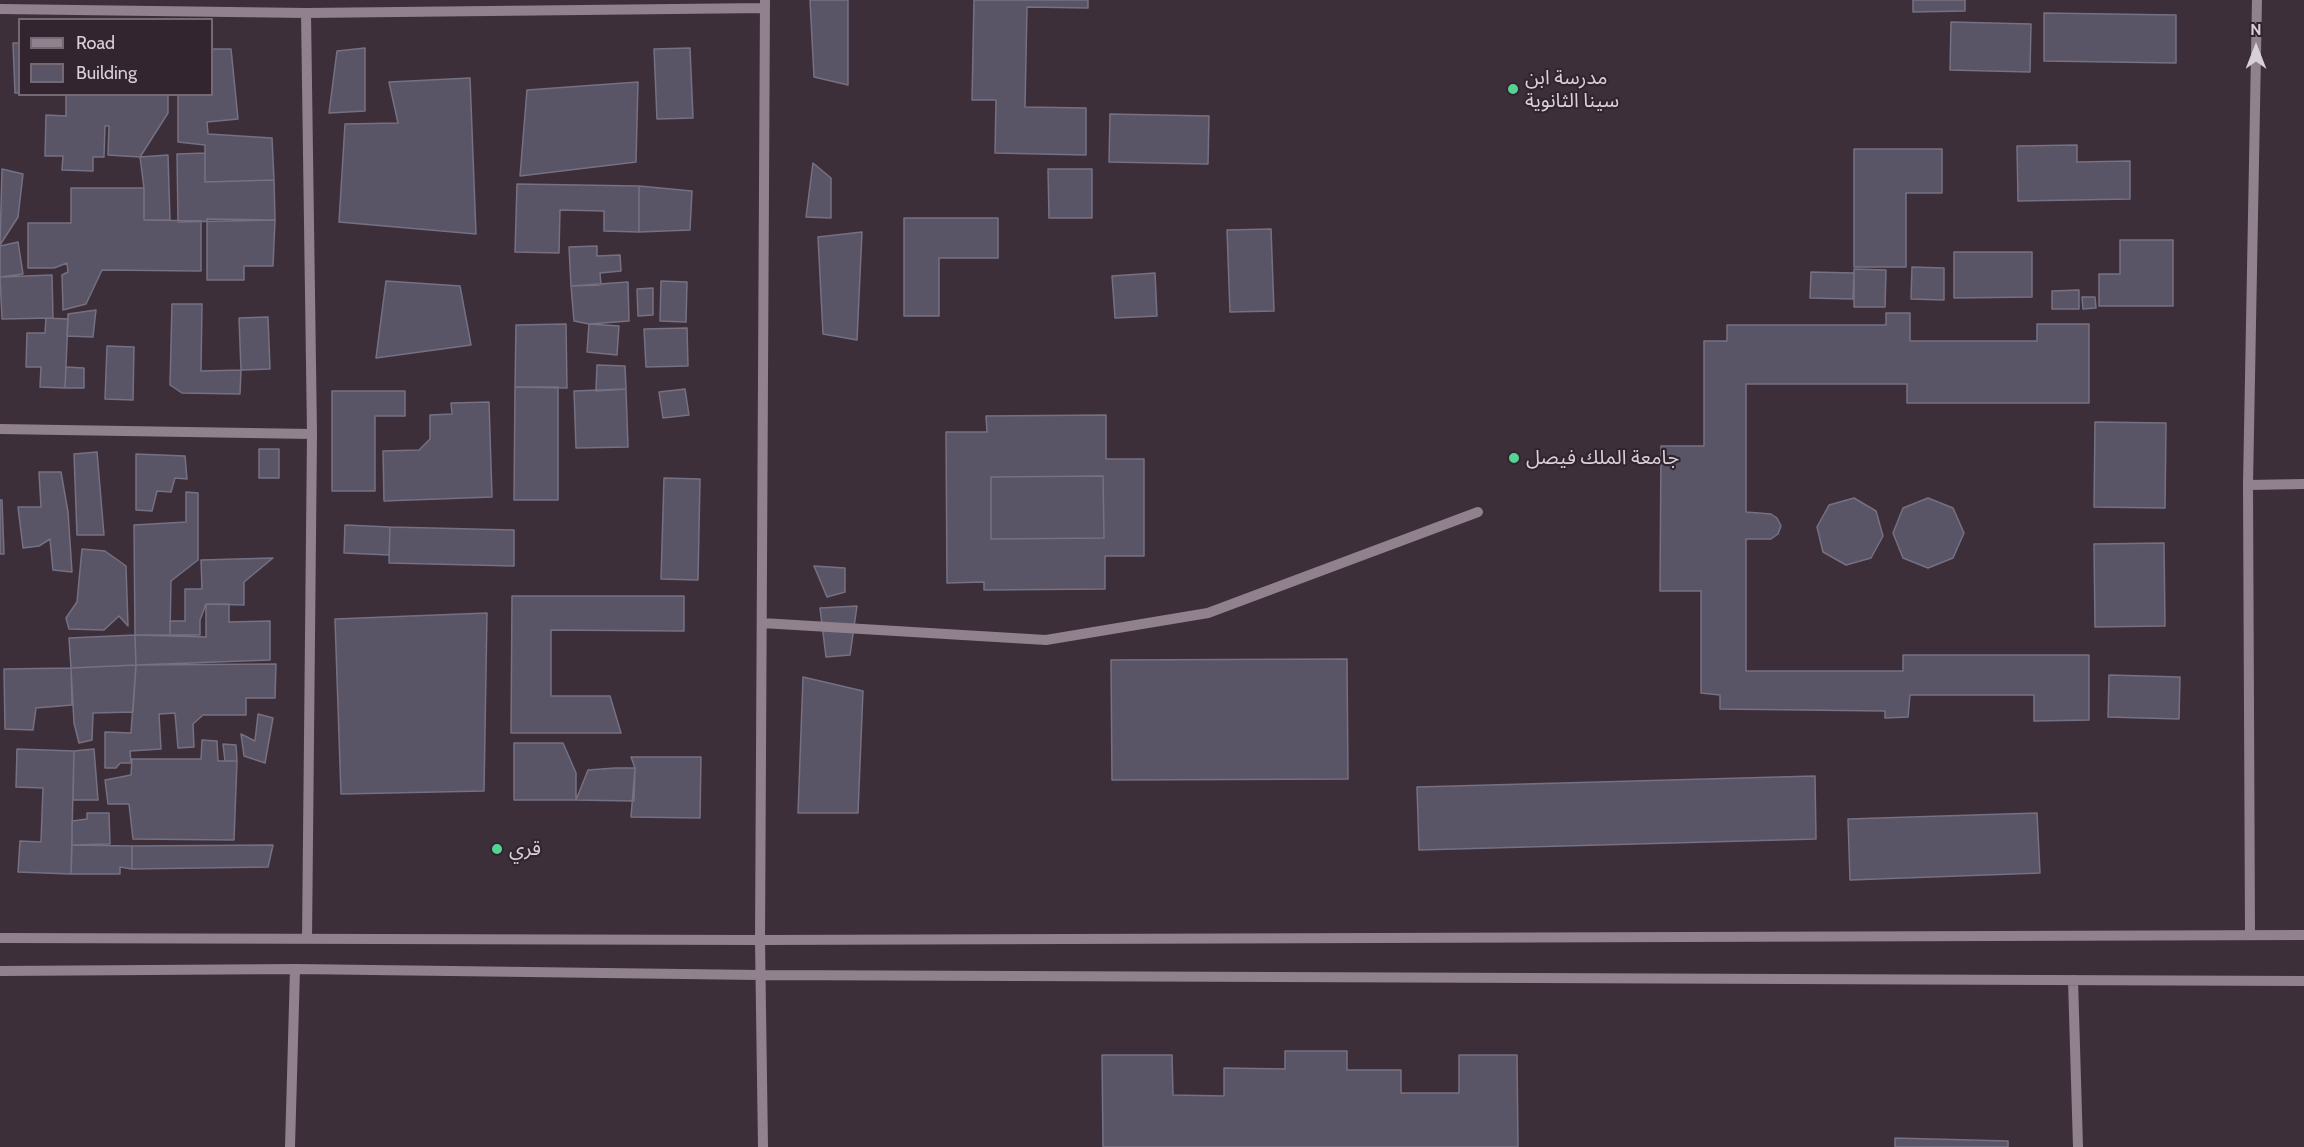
<!DOCTYPE html>
<meta charset="utf-8">
<style>
body{margin:0}
#map{position:relative;width:2304px;height:1147px;overflow:hidden;background:#3d2f3a;font-family:Cabin,sans-serif}
canvas{display:block}
.legend{position:absolute;left:18px;top:18px;width:195px;height:78px;box-sizing:border-box;background:#322530;border:2px solid #756973;margin:0;padding:8px 10px;list-style:none;font-size:18px;color:#d9d0d7}
.legend li{display:flex;align-items:center;gap:12px;height:30px}
.legend b{width:30px;border:2px solid #756973}
.north{position:absolute;left:2226px;top:18px;width:60px;height:60px;-webkit-text-stroke:4px #322530;paint-order:stroke;rotate:0deg;font-size:16px;font-weight:700;line-height:24px;text-align:center;color:#d9d0d7}
.north::after{content:'';display:block;margin:auto;width:21px;height:27px;background:#d9d0d7;clip-path:polygon(50% 0,100% 100%,50% 72%,0 100%)}
</style>
<div id="map">
<canvas width="2304" height="1147"></canvas>
<ul class="legend">
<li><b style="height:8px;background:#91818e"></b>Road</li>
<li><b style="height:16px;background:#5a5566"></b>Building</li>
</ul>
<div class="north">N</div>
</div>
<script>
const ctx = document.querySelector('canvas').getContext('2d');
ctx.lineJoin = 'round';
function fillPath(path, color) {
  ctx.fillStyle = color;
  ctx.fill(path, 'evenodd');
}
function strokePath(path, color, width, dash) {
  ctx.strokeStyle = color;
  ctx.lineWidth = width;
  ctx.lineCap = dash ? 'butt' : 'round';
  ctx.setLineDash(dash || []);
  ctx.stroke(path);
}
function label(font, color, halo, rows, align = 'center') {
  ctx.font = font + ' Cabin,"Noto Sans Arabic",sans-serif';
  ctx.lineWidth = 4.5;
  ctx.setLineDash([]);
  ctx.textBaseline = 'middle';
  ctx.strokeStyle = halo;
  ctx.fillStyle = color;
  for (const [text, x, y, turn = 0] of rows) {
    ctx.save();
    ctx.translate(x, y);
    ctx.rotate((+turn || 0) * Math.PI / 180);
    ctx.textAlign = isNaN(turn) ? turn : align;
    if (halo) ctx.strokeText(text, 0, 0);
    ctx.fillText(text, 0, 0);
    ctx.restore();
  }
}
const building = new Path2D(`
 M 810,0 L 848,0 L 848,85 L 814,77 Z
 M 974,0 L 1088,0 L 1088,8 L 1027,7 L 1025,107 L 1086,108 L 1086,155 L 995,153 L 996,100 L 972,100 Z
 M 1913,0 L 1965,0 L 1965,11 L 1913,12 Z
 M 2044,13 L 2176,15 L 2176,63 L 2044,61 Z
 M 1951,22 L 2031,24 L 2030,72 L 1950,70 Z
 M 13,43 L 20,43 L 20,93 L 15,93 Z
 M 365,48 L 365,111 L 329,113 L 337,51 Z
 M 690,48 L 693,118 L 657,119 L 654,49 Z
 M 212,49 L 231,49 L 238,119 L 207,122 L 208,134 L 272,138 L 274,180 L 205,182 L 205,145 L 178,142 L 178,94 L 212,94 Z
 M 470,78 L 476,234 L 339,222 L 345,124 L 398,123 L 389,82 Z
 M 638,82 L 636,162 L 520,176 L 527,90 Z
 M 66,94 L 168,94 L 168,113 L 140,157 L 108,155 L 109,126 L 105,126 L 104,157 L 93,157 L 93,171 L 62,170 L 63,156 L 45,156 L 46,115 L 66,116 Z
 M 1110,114 L 1209,116 L 1208,164 L 1109,162 Z
 M 2077,145 L 2077,162 L 2130,161 L 2130,199 L 2018,201 L 2017,146 Z
 M 1854,149 L 1942,149 L 1942,193 L 1906,193 L 1906,267 L 1854,267 Z
 M 205,153 L 205,182 L 274,180 L 275,220 L 178,222 L 177,154 Z
 M 168,155 L 170,220 L 144,220 L 144,188 L 140,157 Z
 M 813,163 L 831,178 L 831,218 L 806,217 Z
 M 2,169 L 23,174 L 18,217 L 0,245 Z
 M 1048,169 L 1092,169 L 1092,218 L 1049,218 Z
 M 517,184 L 639,186 L 639,232 L 604,231 L 604,211 L 560,210 L 559,253 L 515,252 Z
 M 639,186 L 692,191 L 690,230 L 639,232 Z
 M 71,188 L 144,188 L 144,220 L 201,221 L 201,271 L 102,270 L 86,304 L 63,310 L 62,275 L 68,272 L 67,263 L 54,268 L 28,268 L 28,223 L 71,223 Z
 M 904,218 L 998,218 L 998,258 L 939,258 L 939,316 L 904,316 Z
 M 207,219 L 275,220 L 273,266 L 244,266 L 244,280 L 207,280 Z
 M 1271,229 L 1274,311 L 1230,312 L 1227,230 Z
 M 862,232 L 857,340 L 823,334 L 818,237 Z
 M 2120,240 L 2173,240 L 2173,306 L 2099,306 L 2099,274 L 2120,274 Z
 M 18,242 L 23,274 L 0,277 L 0,246 Z
 M 597,246 L 597,256 L 620,255 L 621,271 L 600,273 L 601,285 L 571,286 L 569,247 Z
 M 1954,252 L 2032,252 L 2032,297 L 1954,298 Z
 M 1912,267 L 1944,268 L 1944,300 L 1911,299 Z
 M 1854,269 L 1886,270 L 1885,307 L 1854,307 Z
 M 1811,272 L 1854,273 L 1853,299 L 1810,298 Z
 M 1155,273 L 1157,316 L 1115,318 L 1112,276 Z
 M 52,275 L 53,318 L 2,319 L 0,277 Z
 M 386,281 L 460,286 L 471,345 L 376,358 Z
 M 661,281 L 687,282 L 686,322 L 660,321 Z
 M 628,282 L 629,321 L 589,324 L 574,321 L 571,286 Z
 M 653,288 L 653,315 L 638,316 L 637,289 Z
 M 2079,290 L 2079,309 L 2052,309 L 2052,291 Z
 M 2082,297 L 2095,297 L 2096,308 L 2083,309 Z
 M 172,304 L 202,304 L 201,371 L 241,370 L 240,394 L 182,393 L 170,385 Z
 M 96,310 L 93,337 L 67,336 L 68,314 Z
 M 1886,313 L 1910,313 L 1910,341 L 2037,341 L 2037,324 L 2089,324 L 2089,403 L 1907,403 L 1907,384 L 1746,384 L 1746,512 L 1771,514 L 1777,518 L 1781,526 L 1778,534 L 1771,539 L 1746,539 L 1746,671 L 1903,671 L 1903,655 L 2089,655 L 2089,720 L 2034,721 L 2034,695 L 1910,695 L 1908,717 L 1885,718 L 1885,711 L 1720,709 L 1720,695 L 1701,693 L 1701,591 L 1660,591 L 1661,446 L 1704,446 L 1704,341 L 1727,341 L 1727,325 L 1886,325 Z
 M 268,317 L 270,369 L 241,370 L 239,318 Z
 M 46,318 L 68,319 L 65,388 L 40,387 L 41,367 L 26,367 L 27,333 L 45,333 Z
 M 566,324 L 567,388 L 515,387 L 516,325 Z
 M 589,324 L 619,326 L 617,355 L 587,352 Z
 M 687,328 L 688,366 L 646,367 L 644,329 Z
 M 107,346 L 134,347 L 133,400 L 105,399 Z
 M 597,365 L 625,366 L 626,389 L 596,391 Z
 M 66,367 L 84,368 L 84,388 L 65,388 Z
 M 515,387 L 558,387 L 558,500 L 514,500 Z
 M 626,389 L 628,447 L 576,448 L 574,391 Z
 M 685,389 L 689,415 L 663,418 L 659,392 Z
 M 332,391 L 405,391 L 405,416 L 375,416 L 375,491 L 332,491 Z
 M 489,402 L 492,497 L 384,501 L 383,451 L 419,450 L 430,439 L 430,415 L 452,414 L 451,403 Z
 M 1106,415 L 1106,459 L 1144,459 L 1144,556 L 1105,556 L 1105,589 L 984,590 L 984,582 L 947,583 L 946,432 L 987,432 L 986,416 ZM 1103,476 L 1104,538 L 991,539 L 991,477 Z
 M 2095,422 L 2166,423 L 2165,508 L 2094,507 Z
 M 259,449 L 279,449 L 279,478 L 259,478 Z
 M 97,452 L 104,535 L 77,535 L 74,454 Z
 M 136,454 L 185,456 L 187,479 L 175,478 L 171,492 L 157,491 L 152,511 L 136,510 Z
 M 39,472 L 61,472 L 68,512 L 72,572 L 53,570 L 50,539 L 39,546 L 23,548 L 18,507 L 41,507 Z
 M 1103,476 L 1104,538 L 991,539 L 991,477 Z
 M 664,478 L 700,479 L 698,580 L 661,579 Z
 M 186,492 L 198,493 L 198,560 L 171,581 L 170,635 L 135,635 L 134,525 L 186,522 Z
 M 1854,498 L 1876,511 L 1883,536 L 1871,558 L 1846,565 L 1823,552 L 1817,527 L 1829,505 Z
 M 1928,498 L 1953,508 L 1964,533 L 1953,558 L 1928,568 L 1903,558 L 1893,533 L 1903,508 Z
 M 0,500 L 2,500 L 4,554 L 0,554 Z
 M 345,525 L 390,527 L 389,555 L 344,553 Z
 M 390,527 L 514,530 L 514,566 L 389,563 Z
 M 2164,543 L 2165,626 L 2095,627 L 2094,544 Z
 M 82,549 L 105,551 L 126,566 L 128,626 L 119,616 L 104,630 L 69,629 L 66,618 L 77,602 Z
 M 273,558 L 244,582 L 244,605 L 206,604 L 200,620 L 200,635 L 170,635 L 170,621 L 185,621 L 185,589 L 202,589 L 201,560 Z
 M 814,566 L 845,568 L 845,592 L 827,597 Z
 M 512,596 L 684,596 L 684,631 L 551,630 L 551,696 L 610,696 L 621,733 L 511,733 Z
 M 206,604 L 229,604 L 229,622 L 270,621 L 270,660 L 136,665 L 135,635 L 206,637 Z
 M 857,606 L 850,655 L 826,657 L 820,608 Z
 M 487,613 L 484,791 L 341,794 L 335,619 Z
 M 135,635 L 136,665 L 71,668 L 69,638 Z
 M 1347,659 L 1348,779 L 1112,780 L 1111,660 Z
 M 276,664 L 275,698 L 246,698 L 246,715 L 203,715 L 193,724 L 194,747 L 178,748 L 175,713 L 159,714 L 161,749 L 130,751 L 131,763 L 120,763 L 116,768 L 105,768 L 105,732 L 131,733 L 136,665 Z
 M 136,665 L 133,712 L 93,713 L 92,740 L 79,743 L 74,723 L 71,668 Z
 M 71,668 L 72,705 L 36,708 L 33,730 L 5,729 L 4,669 Z
 M 2109,675 L 2180,677 L 2179,719 L 2108,717 Z
 M 803,677 L 863,691 L 858,813 L 798,813 Z
 M 258,714 L 273,718 L 265,763 L 244,756 L 241,734 L 255,741 Z
 M 202,740 L 217,741 L 218,761 L 237,761 L 234,840 L 133,839 L 129,804 L 108,804 L 105,780 L 131,775 L 132,759 L 201,759 Z
 M 514,743 L 563,743 L 576,773 L 576,800 L 514,800 Z
 M 223,744 L 236,745 L 237,761 L 225,761 Z
 M 17,749 L 74,751 L 71,874 L 18,872 L 20,841 L 41,842 L 43,788 L 16,787 Z
 M 94,749 L 98,800 L 73,800 L 74,751 Z
 M 631,757 L 701,757 L 700,818 L 631,817 L 635,768 Z
 M 615,768 L 635,768 L 634,801 L 576,800 L 588,770 Z
 M 1815,776 L 1816,839 L 1419,850 L 1417,787 Z
 M 87,813 L 109,813 L 110,844 L 72,845 L 72,821 L 87,819 Z
 M 2037,813 L 2040,873 L 1850,880 L 1848,819 Z
 M 72,845 L 132,846 L 132,869 L 120,867 L 120,874 L 71,874 Z
 M 273,845 L 268,867 L 132,869 L 132,846 Z
 M 1285,1051 L 1347,1051 L 1347,1070 L 1401,1070 L 1401,1093 L 1459,1093 L 1459,1055 L 1517,1055 L 1518,1147 L 1103,1147 L 1102,1055 L 1172,1055 L 1173,1095 L 1224,1096 L 1224,1068 L 1285,1069 Z
 M 1895,1138 L 2008,1141 L 2008,1147 L 1895,1147 Z`);
fillPath(building, '#5a5566');
strokePath(building, '#767182', 1.5);
strokePath(new Path2D(`
 M 0,9 L 306,13 L 765,8
 M 306,13 L 312,434 L 307,939
 M 0,429 L 312,434
 M 2248,485 L 2304,484
 M 762,623 L 1046,640 L 1208,613 L 1478,512
 M 2250,935 L 2248,485 L 2257,0
 M 0,938 L 760,940 L 2304,935
 M 0,971 L 295,969 L 760,975 L 2304,981
 M 2073,980 L 2078,1147
 M 290,1147 L 295,969
 M 763,1147 L 760,940 L 765,0`), '#91818e', 10);
for (const [x, y, r, color] of [
 [1513,89,6,"#54d395"],
 [1514,458,6,"#54d395"],
 [497,849,6,"#54d395"]
]) {
  const dot = new Path2D();
  dot.arc(x, y, r, 0, 2 * Math.PI);
  ctx.fillStyle = color;
  ctx.fill(dot);
  strokePath(dot, '#322530', 2);
}
label('20px', '#d9d0d7', '#322530', [
 ["مدرسة ابن",1525,78],
 ["سينا الثانوية",1525,101],
 ["جامعة الملك فيصل",1526,458],
 ["قري",509,849]
], 'left');
</script>
